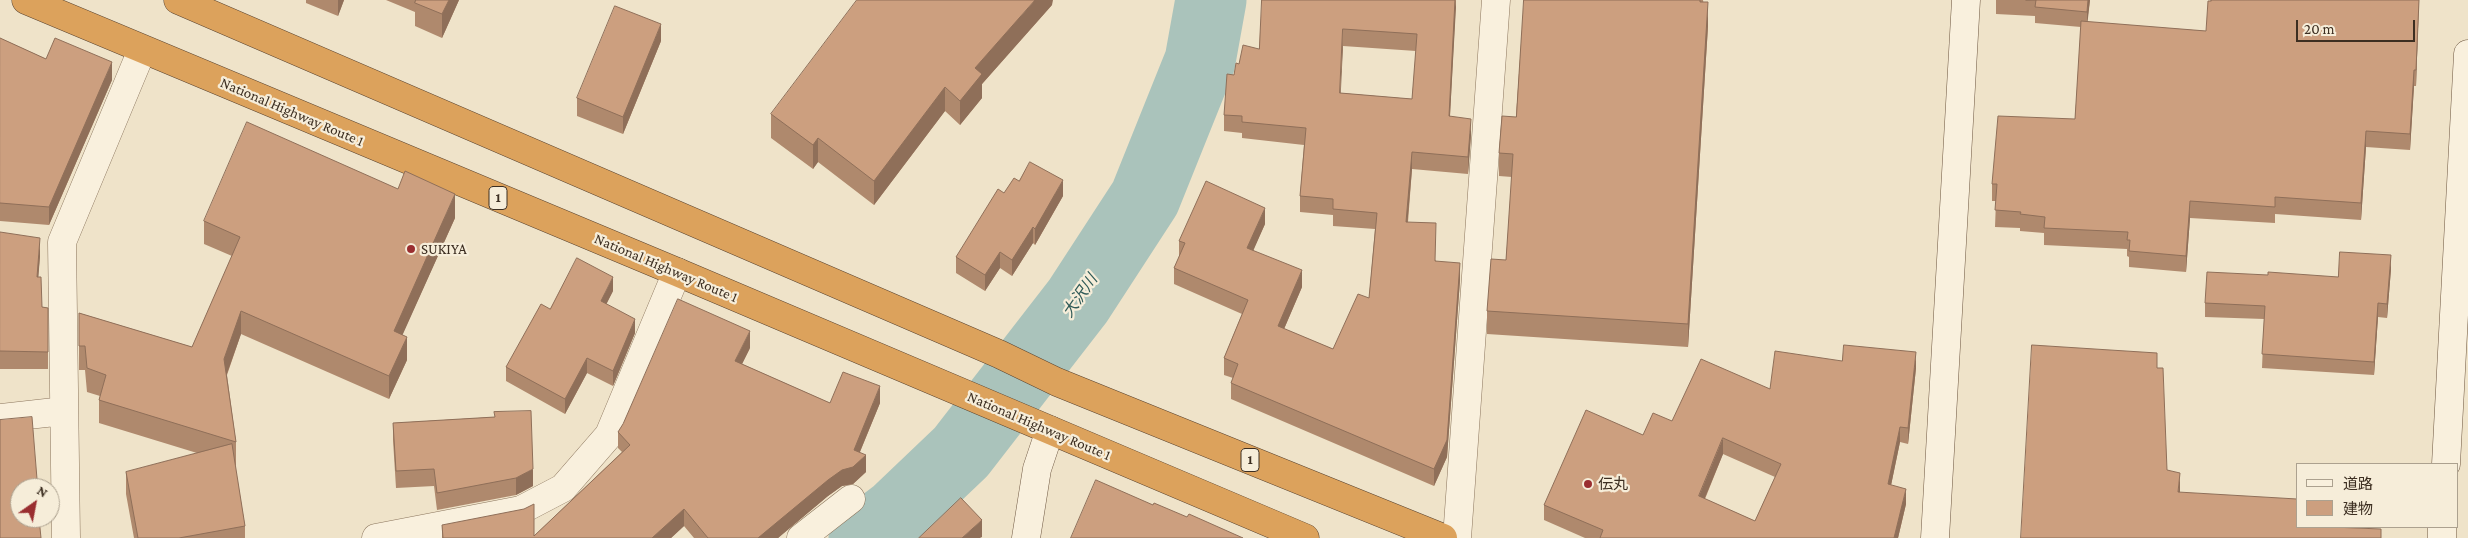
<!DOCTYPE html>
<meta charset="utf-8">
<style>
body{margin:0}
#map{position:relative;width:2468px;height:538px;overflow:hidden;background:#efe3c9;font-family:"Crimson Pro","Noto Sans JP",serif}
canvas{display:block}
.legend{position:absolute;left:2296px;top:463px;width:162px;height:65px;box-sizing:border-box;background:#f6edd9;border:1px solid #aca18f;margin:0;padding:6px 9px;list-style:none;font-size:15px;color:#3c2e21}
.legend li{display:flex;align-items:center;gap:10px;height:25px}
.legend b{width:25px;border:1px solid #aca18f}
.north{position:absolute;left:10px;top:478px;width:50px;height:50px;box-sizing:border-box;background:#f6edd9;border:1px solid #aca18f;border-radius:50%;rotate:33deg;font-size:14px;font-weight:700;line-height:20px;text-align:center;color:#3c2e21}
.north::after{content:'';display:block;margin:auto;width:18px;height:22px;background:#9a2e30;clip-path:polygon(50% 0,100% 100%,50% 72%,0 100%)}
.scale{position:absolute;left:2296px;top:20px;width:119px;height:22px;box-sizing:border-box;border:2px solid #3c2e21;border-top:0;padding-left:6px;font-size:15px;line-height:18px;white-space:nowrap;color:#3c2e21;-webkit-text-stroke:4px #f6edd9;paint-order:stroke}
</style>
<div id="map">
<canvas width="2468" height="538"></canvas>
<ul class="legend">
<li><b style="height:6px;background:#f9f0dd"></b>道路</li>
<li><b style="height:14px;background:#cc9f7f"></b>建物</li>
</ul>
<div class="north">N</div>
<div class="scale">20 m</div>
</div>
<script>
const ctx = document.querySelector('canvas').getContext('2d');
ctx.lineJoin = 'round';
function strokePath(path, color, width, dash) {
  ctx.strokeStyle = color;
  ctx.lineWidth = width;
  ctx.lineCap = dash ? 'butt' : 'round';
  ctx.setLineDash(dash || []);
  ctx.stroke(path);
}
function fillPath(path, color) {
  ctx.fillStyle = color;
  ctx.fill(path, 'evenodd');
}
function label(font, color, halo, rows, align = 'center') {
  ctx.font = font + ' "Crimson Pro","Noto Sans JP",serif';
  ctx.lineWidth = 4.5;
  ctx.setLineDash([]);
  ctx.textBaseline = 'middle';
  ctx.strokeStyle = halo;
  ctx.fillStyle = color;
  for (const [text, x, y, turn = 0] of rows) {
    ctx.save();
    ctx.translate(x, y);
    ctx.rotate((+turn || 0) * Math.PI / 180);
    ctx.textAlign = isNaN(turn) ? turn : align;
    if (halo) ctx.strokeText(text, 0, 0);
    ctx.fillText(text, 0, 0);
    ctx.restore();
  }
}
strokePath(new Path2D(`
 M 864,538 L 897,513 L 961,452 L 1078,301 L 1145,198 L 1200,61 L 1211,0`), '#aac3bb', 71);
const street = new Path2D(`
 M 0,418 L 64,411
 M 66,538 L 62,242 L 142,50
 M 376,538 L 521,510 L 563,488 L 609,435 L 677,272
 M 801,538 L 851,499
 M 1457,538 L 1496,0`);
const secondary = new Path2D(`
 M 2446,464 L 2468,54
 M 1026,538 L 1037,469 L 1050,430
 M 1935,538 L 1966,0
 M 2442,538 L 2442,527`);
const highway = new Path2D(`
 M 26,0 L 677,272 L 1305,538
 M 178,0 L 999,354 L 1057,382 L 1443,538`);
strokePath(street, '#8b755d', 29);
strokePath(secondary, '#6d5640', 29);
strokePath(highway, '#5a4431', 29);
strokePath(street, '#f9f0dd', 28);
strokePath(secondary, '#f9f0dd', 28);
strokePath(highway, '#dca25c', 28);
fillPath(new Path2D(`
 M 306,0 L 344,0 L 338,16 L 306,3 Z
 M 386,0 L 459,0 L 442,38 L 415,26 L 415,12 Z
 M 1456,0 L 1450,116 L 1471,135 L 1468,174 L 1412,169 L 1408,222 L 1436,261 L 1460,280 L 1447,457 L 1434,486 L 1231,399 L 1231,383 L 1233,378 L 1224,375 L 1224,358 L 1242,314 L 1174,284 L 1174,268 L 1179,257 L 1179,241 L 1265,224 L 1253,250 L 1302,287 L 1284,329 L 1333,349 L 1369,298 L 1375,229 L 1333,226 L 1333,215 L 1300,212 L 1300,196 L 1304,145 L 1242,138 L 1242,133 L 1224,131 L 1224,115 L 1234,75 L 1239,64 L 1259,49 ZM 1343,46 L 1416,51 L 1412,99 L 1340,93 Z
 M 1524,0 L 1703,0 L 1708,26 L 1688,347 L 1487,334 L 1487,311 L 1506,260 L 1512,177 L 1499,176 L 1499,153 L 1516,117 Z
 M 1996,0 L 2090,0 L 2087,22 L 2206,31 L 2419,0 L 2416,86 L 2414,86 L 2410,150 L 2366,147 L 2361,220 L 2275,214 L 2275,223 L 2190,218 L 2186,272 L 2129,267 L 2129,257 L 2127,256 L 2127,249 L 2044,245 L 2044,233 L 2020,231 L 2020,228 L 1995,227 L 1996,201 L 1992,201 L 1992,184 L 2075,119 L 2081,27 L 2035,23 L 2035,16 L 1996,14 Z
 M 1052,5 L 982,84 L 982,98 L 960,125 L 945,111 L 874,205 L 818,162 L 813,169 L 771,138 L 771,114 Z
 M 0,38 L 46,59 L 112,80 L 49,225 L 0,221 Z
 M 661,41 L 623,134 L 577,116 L 577,98 Z
 M 1019,181 L 1063,196 L 1035,245 L 1033,243 L 1012,276 L 1000,268 L 985,291 L 956,273 L 956,257 L 1004,193 Z
 M 455,218 L 402,335 L 407,360 L 389,399 L 241,334 L 227,375 L 236,442 L 236,465 L 235,465 L 245,526 L 245,538 L 134,538 L 126,494 L 126,472 L 197,453 L 99,423 L 99,400 L 100,396 L 87,392 L 85,370 L 79,370 L 79,313 L 192,347 L 232,256 L 204,244 L 204,221 Z
 M 0,232 L 40,256 L 38,277 L 42,307 L 48,308 L 48,369 L 0,369 Z
 M 2391,269 L 2387,318 L 2378,317 L 2374,375 L 2262,368 L 2264,319 L 2205,317 L 2205,303 L 2338,277 Z
 M 613,291 L 606,304 L 635,333 L 613,386 L 587,373 L 565,414 L 506,381 L 506,367 L 550,309 Z
 M 750,348 L 742,364 L 830,403 L 880,403 L 860,452 L 866,472 L 853,484 L 842,486 L 828,496 L 778,538 L 694,538 L 684,526 L 671,538 L 442,538 L 442,525 L 534,536 L 622,452 L 618,448 L 618,432 Z
 M 1842,361 L 1916,368 L 1908,444 L 1900,442 L 1891,485 L 1906,504 L 1898,538 L 1585,538 L 1544,520 L 1544,505 L 1643,435 L 1672,421 L 1770,389 ZM 1723,454 L 1775,477 L 1755,521 L 1705,499 Z
 M 494,417 L 533,486 L 516,495 L 437,510 L 434,486 L 396,488 L 393,440 L 393,423 Z
 M 0,420 L 37,479 L 37,488 L 20,488 Z`), '#af896d');
fillPath(new Path2D(`
 M 338,0 L 344,0 L 338,16 Z
 M 449,0 L 459,0 L 442,38 L 442,14 Z
 M 1035,0 L 1053,0 L 1052,5 L 982,84 L 982,98 L 960,125 L 960,101 L 975,68 Z
 M 1455,0 L 1456,7 L 1449,133 L 1449,116 Z
 M 2088,0 L 2090,0 L 2087,27 L 2087,12 Z
 M 2419,0 L 2416,86 L 2416,70 Z
 M 1708,2 L 1708,26 L 1688,347 L 1688,324 Z
 M 661,24 L 661,41 L 623,134 L 623,117 Z
 M 1343,29 L 1343,46 L 1340,110 L 1340,93 Z
 M 112,62 L 112,80 L 49,225 L 49,207 Z
 M 2414,70 L 2414,86 L 2410,150 L 2410,134 Z
 M 945,87 L 945,111 L 874,205 L 874,181 Z
 M 1471,119 L 1471,135 L 1468,174 L 1468,157 Z
 M 2366,131 L 2366,147 L 2361,220 L 2361,203 Z
 M 818,138 L 818,162 L 813,169 L 813,145 Z
 M 1412,152 L 1412,169 L 1406,239 L 1406,222 Z
 M 1063,180 L 1063,196 L 1035,245 L 1035,229 Z
 M 455,194 L 455,218 L 394,354 L 394,331 Z
 M 2190,201 L 2190,218 L 2186,272 L 2186,256 Z
 M 1265,208 L 1265,224 L 1247,265 L 1247,248 Z
 M 1033,227 L 1033,243 L 1012,276 L 1012,260 Z
 M 40,238 L 40,256 L 37,295 L 37,277 Z
 M 1000,252 L 1000,268 L 985,291 L 985,275 Z
 M 2391,255 L 2391,269 L 2387,318 L 2387,304 Z
 M 1460,263 L 1460,280 L 1447,457 L 1434,486 L 1434,469 Z
 M 1302,270 L 1302,287 L 1278,343 L 1278,326 Z
 M 613,277 L 613,291 L 601,315 L 601,301 Z
 M 2378,303 L 2378,317 L 2374,375 L 2374,362 Z
 M 241,311 L 241,334 L 224,382 L 224,359 Z
 M 635,319 L 635,333 L 613,386 L 613,371 Z
 M 750,331 L 750,348 L 735,378 L 735,361 Z
 M 407,337 L 407,360 L 389,399 L 389,376 Z
 M 1916,352 L 1916,368 L 1908,444 L 1908,428 Z
 M 587,358 L 587,373 L 565,414 L 565,399 Z
 M 880,386 L 880,403 L 854,466 L 866,455 L 866,472 L 853,484 L 842,486 L 828,496 L 778,538 L 758,538 L 854,450 Z
 M 1900,427 L 1900,442 L 1888,500 L 1888,484 Z
 M 1723,438 L 1723,454 L 1699,512 L 1699,496 Z
 M 533,469 L 533,486 L 516,495 L 516,478 Z
 M 2180,473 L 2180,499 L 2178,492 Z
 M 1906,489 L 1906,504 L 1898,538 L 1894,538 Z
 M 684,509 L 684,526 L 671,538 L 652,538 Z
 M 982,520 L 982,537 L 980,538 L 962,538 Z`), '#8f6f59');
const building = new Path2D(`
 M 416,0 L 449,0 L 442,14 L 415,3 Z
 M 857,0 L 1035,0 L 975,68 L 982,74 L 960,101 L 945,87 L 874,181 L 818,138 L 813,145 L 771,114 Z
 M 1262,0 L 1455,0 L 1449,116 L 1471,119 L 1468,157 L 1412,152 L 1406,222 L 1436,223 L 1435,261 L 1460,263 L 1447,440 L 1434,469 L 1231,383 L 1238,364 L 1224,358 L 1248,300 L 1174,268 L 1185,243 L 1179,241 L 1206,181 L 1265,208 L 1247,248 L 1302,270 L 1278,326 L 1333,349 L 1358,294 L 1369,298 L 1377,213 L 1333,209 L 1333,199 L 1300,196 L 1306,128 L 1242,122 L 1242,116 L 1224,115 L 1227,74 L 1234,75 L 1236,63 L 1239,64 L 1243,45 L 1259,49 ZM 1343,29 L 1417,34 L 1412,99 L 1340,93 Z
 M 1524,0 L 1700,0 L 1700,2 L 1708,2 L 1688,324 L 1487,311 L 1491,259 L 1506,260 L 1513,154 L 1499,153 L 1502,116 L 1516,117 Z
 M 2026,0 L 2088,0 L 2087,12 L 2035,7 L 2036,0 Z
 M 2211,0 L 2419,0 L 2416,70 L 2414,70 L 2410,134 L 2366,131 L 2361,203 L 2275,197 L 2275,207 L 2190,201 L 2186,256 L 2129,251 L 2130,240 L 2127,240 L 2128,232 L 2044,228 L 2045,217 L 2020,214 L 2021,212 L 1995,210 L 1997,184 L 1992,184 L 1998,116 L 2075,119 L 2081,21 L 2206,31 L 2208,1 L 2211,1 Z
 M 615,6 L 661,24 L 623,117 L 577,98 Z
 M 0,38 L 46,59 L 55,38 L 112,62 L 49,207 L 0,203 Z
 M 247,122 L 398,189 L 405,171 L 455,194 L 394,331 L 407,337 L 389,376 L 241,311 L 224,359 L 236,442 L 99,400 L 106,375 L 87,368 L 85,346 L 79,346 L 79,313 L 192,347 L 240,237 L 204,221 Z
 M 1030,162 L 1063,180 L 1035,229 L 1033,227 L 1012,260 L 1000,252 L 985,275 L 956,257 L 998,189 L 1004,193 L 1014,178 L 1019,181 Z
 M 0,232 L 40,238 L 37,277 L 41,277 L 42,307 L 48,308 L 48,352 L 0,351 Z
 M 2340,252 L 2391,255 L 2387,304 L 2378,303 L 2374,362 L 2262,354 L 2265,306 L 2205,303 L 2207,272 L 2268,275 L 2268,272 L 2338,277 Z
 M 577,258 L 613,277 L 601,301 L 635,319 L 613,371 L 587,358 L 565,399 L 506,367 L 541,304 L 550,309 Z
 M 678,299 L 750,331 L 735,361 L 830,403 L 843,372 L 880,386 L 854,450 L 866,455 L 853,467 L 842,470 L 828,480 L 758,538 L 708,538 L 684,509 L 652,538 L 443,538 L 442,525 L 524,509 L 534,504 L 534,536 L 630,445 L 618,432 L 623,424 Z
 M 1844,345 L 1916,352 L 1908,428 L 1900,427 L 1888,484 L 1906,489 L 1894,538 L 1600,538 L 1603,530 L 1544,505 L 1586,410 L 1643,435 L 1653,413 L 1672,421 L 1701,359 L 1770,389 L 1775,351 L 1842,361 ZM 1723,438 L 1781,464 L 1755,521 L 1699,496 Z
 M 2032,345 L 2157,353 L 2157,368 L 2163,368 L 2167,470 L 2180,473 L 2178,492 L 2297,499 L 2297,527 L 2332,527 L 2381,529 L 2381,538 L 2021,538 Z
 M 531,411 L 533,469 L 516,478 L 437,493 L 434,469 L 396,471 L 393,423 L 495,417 L 494,412 Z
 M 32,417 L 37,479 L 35,479 L 35,488 L 20,488 L 20,518 L 39,518 L 41,538 L 0,538 L 0,420 Z
 M 232,444 L 245,526 L 179,538 L 138,538 L 126,472 Z
 M 1096,480 L 1153,505 L 1154,503 L 1187,517 L 1189,514 L 1243,538 L 1071,538 Z
 M 961,498 L 982,520 L 962,538 L 919,538 Z`);
fillPath(building, '#cc9f7f');
strokePath(building, '#8f6f59', 1);
for (const [x, y, r, color] of [
 [411,249,5,"#9a2e30"],
 [1588,484,5,"#9a2e30"]
]) {
  const dot = new Path2D();
  dot.arc(x, y, r, 0, 2 * Math.PI);
  ctx.fillStyle = color;
  ctx.fill(dot);
  strokePath(dot, '#f6edd9', 2);
}
for (const [x, y, w] of [
 [498,198,18],
 [1250,460,18]
]) {
  const box = new Path2D();
  box.roundRect(x - w / 2, y - 11.5, w, 23, 4);
  ctx.fillStyle = '#f6edd9';
  ctx.fill(box);
  strokePath(box, '#3c2e21', 1);
}
label('bold 14px', '#3c2e21', null, [
 ["1",498,198],
 ["1",1250,460]
]);
label('15px', '#3c2e21', '#f6edd9', [
 ["National Highway Route 1",292,112,23],
 ["National Highway Route 1",666,268,23],
 ["National Highway Route 1",1039,426,23]
]);
label('15px', '#3c2e21', '#f6edd9', [
 ["SUKIYA",421,249],
 ["伝丸",1598,484]
], 'left');
label('italic 16px', '#305b58', '#f6edd9', [
 ["大沢川",1080,296,-55]
]);
</script>
